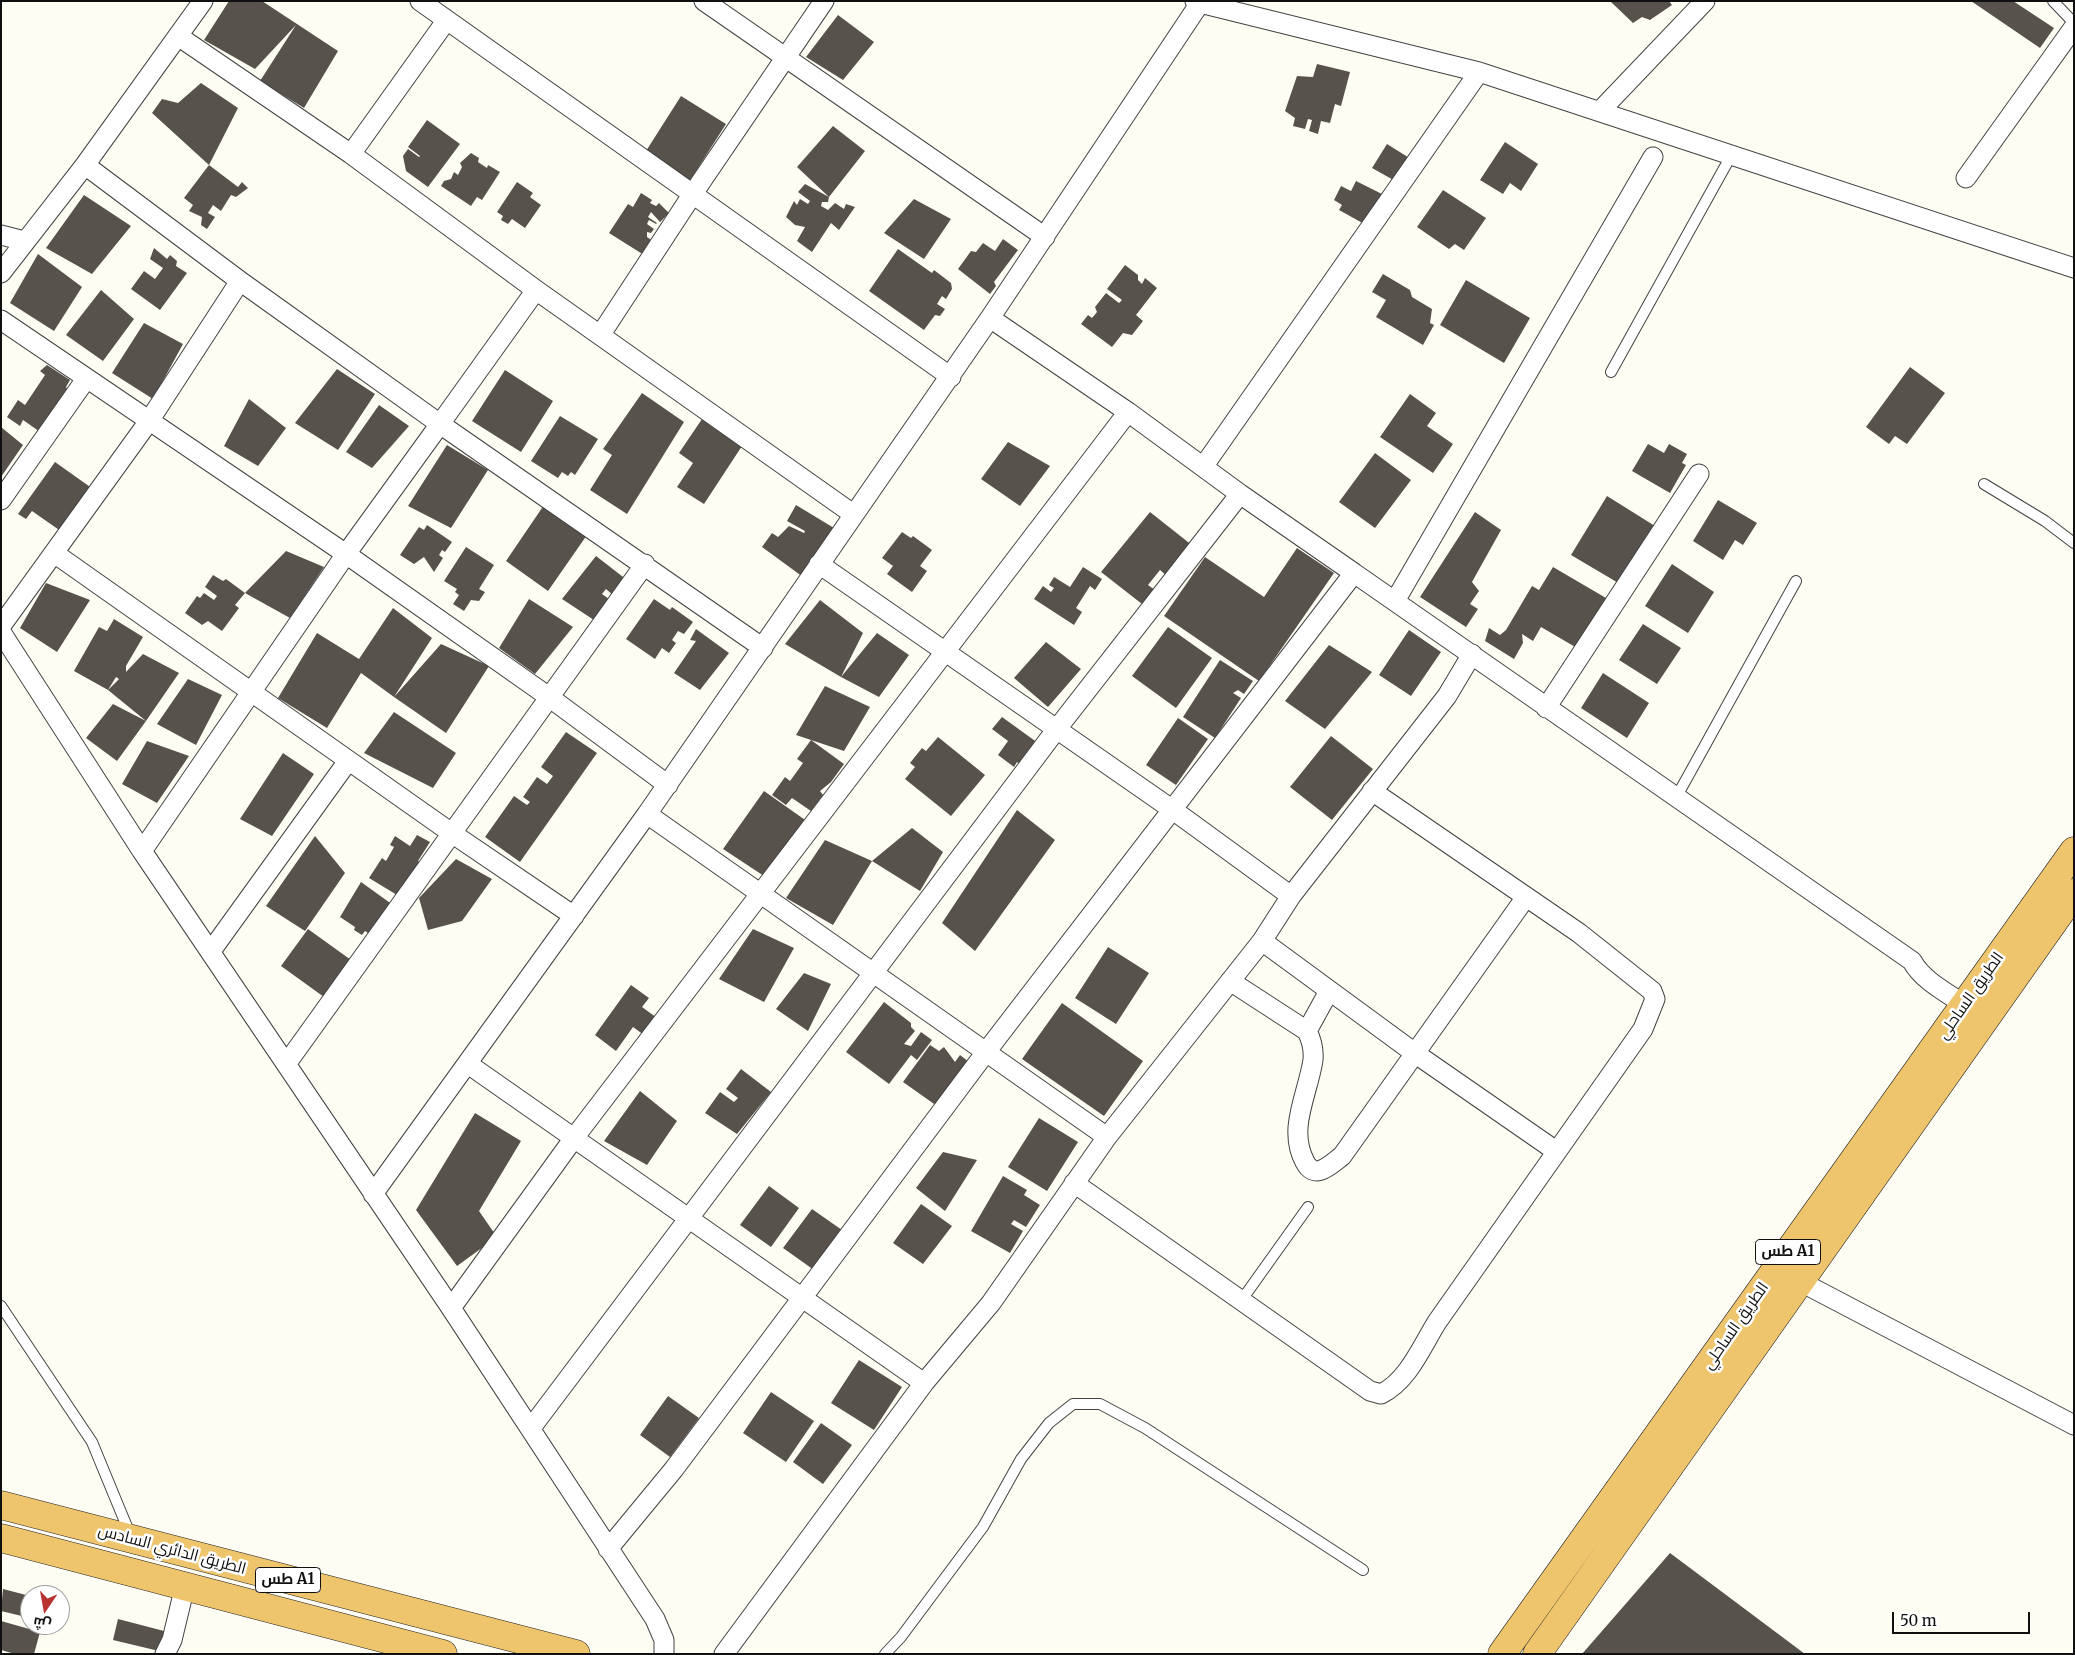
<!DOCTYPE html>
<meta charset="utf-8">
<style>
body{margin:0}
#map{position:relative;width:2075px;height:1655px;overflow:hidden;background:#fefdf4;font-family:Merriweather,Cairo,serif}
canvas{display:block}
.frame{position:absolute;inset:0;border:2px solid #101010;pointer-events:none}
.north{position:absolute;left:20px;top:1585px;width:50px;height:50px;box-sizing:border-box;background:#fff;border:1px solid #9f9f9f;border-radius:50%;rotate:192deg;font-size:14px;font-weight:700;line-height:20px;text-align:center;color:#101010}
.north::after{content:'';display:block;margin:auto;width:18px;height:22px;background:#b93430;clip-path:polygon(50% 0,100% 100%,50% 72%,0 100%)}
.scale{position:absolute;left:1892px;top:1612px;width:138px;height:22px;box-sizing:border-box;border:2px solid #101010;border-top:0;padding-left:6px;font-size:15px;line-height:18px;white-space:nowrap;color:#101010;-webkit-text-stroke:4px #fff;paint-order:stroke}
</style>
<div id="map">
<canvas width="2075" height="1655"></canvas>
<div class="frame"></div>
<div class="north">ش</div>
<div class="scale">50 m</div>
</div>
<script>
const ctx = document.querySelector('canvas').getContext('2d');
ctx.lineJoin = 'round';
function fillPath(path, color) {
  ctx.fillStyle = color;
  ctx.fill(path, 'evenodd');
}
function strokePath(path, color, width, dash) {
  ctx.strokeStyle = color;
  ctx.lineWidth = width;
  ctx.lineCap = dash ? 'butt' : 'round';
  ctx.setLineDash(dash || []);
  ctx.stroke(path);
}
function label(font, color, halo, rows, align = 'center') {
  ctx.font = font + ' Merriweather,Cairo,serif';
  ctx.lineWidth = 5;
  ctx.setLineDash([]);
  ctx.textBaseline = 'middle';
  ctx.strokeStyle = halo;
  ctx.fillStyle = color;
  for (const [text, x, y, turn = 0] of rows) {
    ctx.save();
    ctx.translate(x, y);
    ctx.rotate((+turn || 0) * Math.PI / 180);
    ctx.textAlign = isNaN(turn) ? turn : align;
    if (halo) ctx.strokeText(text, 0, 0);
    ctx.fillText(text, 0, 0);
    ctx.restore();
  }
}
fillPath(new Path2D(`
 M 229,1 L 262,1 L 338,51 L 304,108 L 260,81 L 296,25 L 255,69 L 204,40 Z
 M 1610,1 L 1669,1 L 1672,5 L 1650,20 L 1642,17 L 1633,23 Z
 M 1971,1 L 2013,1 L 2054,28 L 2040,48 Z
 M 838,15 L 874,42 L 843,80 L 806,57 Z
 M 1317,64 L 1350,72 L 1341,106 L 1335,104 L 1330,123 L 1321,121 L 1318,134 L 1309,131 L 1312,120 L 1308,119 L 1305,129 L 1293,126 L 1295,118 L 1285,111 L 1297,76 L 1313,77 Z
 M 201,83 L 238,108 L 209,165 L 152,113 L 162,99 L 178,103 Z
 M 681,96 L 726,124 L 689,182 L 646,151 Z
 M 427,120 L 460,144 L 428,187 L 406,171 L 403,156 L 408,149 L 419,157 L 420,156 L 408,147 Z
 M 833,126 L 865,151 L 829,197 L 828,202 L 822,202 L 821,206 L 828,210 L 835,203 L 844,209 L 846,204 L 855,207 L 839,230 L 831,223 L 812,252 L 797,241 L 805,227 L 795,225 L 786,217 L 794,201 L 797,205 L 800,199 L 808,204 L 810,201 L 798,192 L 805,184 L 829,197 L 797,167 Z
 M 1505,142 L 1538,164 L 1521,191 L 1510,183 L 1503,194 L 1480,180 Z
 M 1387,144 L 1411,159 L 1397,182 L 1372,168 Z
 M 471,153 L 479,158 L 478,162 L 487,168 L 488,165 L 500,172 L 482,200 L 477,197 L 471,206 L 441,186 L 444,181 L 451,179 L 454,172 L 458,175 L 462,167 L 460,163 Z
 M 209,165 L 238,187 L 242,182 L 248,188 L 236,197 L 231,195 L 221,211 L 213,205 L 208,213 L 215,217 L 207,229 L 201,225 L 202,217 L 189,211 L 193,205 L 184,198 Z
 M 1356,181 L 1382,194 L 1366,225 L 1339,210 L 1342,205 L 1334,200 L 1341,186 L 1351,191 Z
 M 517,182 L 533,193 L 530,197 L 541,205 L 525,228 L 512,219 L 508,224 L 501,220 L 503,216 L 497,212 Z
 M 1443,190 L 1486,218 L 1464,250 L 1455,244 L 1449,249 L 1417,227 Z
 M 641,193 L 652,200 L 650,203 L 656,206 L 659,203 L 669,213 L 660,222 L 651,212 L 648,217 L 657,223 L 656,224 L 649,220 L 647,224 L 654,229 L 651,233 L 647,232 L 647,237 L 653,241 L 644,255 L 609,233 L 628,204 L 633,207 Z
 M 84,195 L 131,226 L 92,274 L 46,248 Z
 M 914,199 L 951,219 L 924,259 L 884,233 Z
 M 1003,239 L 1018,250 L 994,282 L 996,286 L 990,294 L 958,269 L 971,251 L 976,252 L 983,243 L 995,251 Z
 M 154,248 L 167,259 L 170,255 L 177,261 L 176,266 L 187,273 L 160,310 L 131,289 L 144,271 L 155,279 L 163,268 L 150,259 Z
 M 898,249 L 932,273 L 934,270 L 951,283 L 952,289 L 946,299 L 942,296 L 937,304 L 945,309 L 940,316 L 935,315 L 924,330 L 869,291 Z
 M 38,254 L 82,287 L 54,331 L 10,303 Z
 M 1125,265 L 1138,275 L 1138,280 L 1142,284 L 1145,278 L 1157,288 L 1136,315 L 1143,321 L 1132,335 L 1123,333 L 1112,347 L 1081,324 L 1088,315 L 1092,318 L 1097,312 L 1095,307 L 1106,293 L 1119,303 L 1122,300 L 1107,289 Z
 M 1383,274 L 1410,290 L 1412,297 L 1432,309 L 1430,323 L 1434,325 L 1423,345 L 1376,317 L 1386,300 L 1372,292 Z
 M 1466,280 L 1530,318 L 1504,363 L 1440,325 Z
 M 101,290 L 134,319 L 103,361 L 66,335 Z
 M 144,323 L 183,344 L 153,399 L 112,373 Z
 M 47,365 L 70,380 L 66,387 L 70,395 L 43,434 L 23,420 L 20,426 L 7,417 L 18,400 L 25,405 L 45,375 L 40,371 Z
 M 1910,367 L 1945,393 L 1907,444 L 1895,436 L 1889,444 L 1866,427 Z
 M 337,369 L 375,394 L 338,450 L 295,423 Z
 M 505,370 L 553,401 L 521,452 L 472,421 Z
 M 642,393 L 684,422 L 627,514 L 590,490 L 612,455 L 603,449 Z
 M 1410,394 L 1436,413 L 1427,426 L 1453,444 L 1433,473 L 1380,437 Z
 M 249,399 L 286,428 L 258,466 L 224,446 Z
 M 379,405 L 409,426 L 372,468 L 346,452 Z
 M 560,416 L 598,439 L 575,475 L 571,472 L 568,476 L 562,472 L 558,478 L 531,461 Z
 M 702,419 L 742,446 L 704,504 L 677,487 L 693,463 L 679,453 Z
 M 1,427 L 23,445 L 1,477 Z
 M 1008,442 L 1050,466 L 1020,506 L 981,479 Z
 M 1648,444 L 1664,453 L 1669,444 L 1687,454 L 1682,463 L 1686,465 L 1670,493 L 1632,471 Z
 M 447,445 L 488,470 L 451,528 L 408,506 Z
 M 1375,453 L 1411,480 L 1375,528 L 1339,502 Z
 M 55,462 L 93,489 L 62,532 L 32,511 L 26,519 L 18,514 Z
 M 1607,496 L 1655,526 L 1620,584 L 1571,555 Z
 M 1718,500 L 1757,523 L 1743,545 L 1735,540 L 1723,560 L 1693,541 Z
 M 544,505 L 587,535 L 548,591 L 506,561 Z
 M 796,505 L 834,528 L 803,577 L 762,547 L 772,533 L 778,537 L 789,526 L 804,533 L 805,531 L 787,521 Z
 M 1150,512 L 1193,546 L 1168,577 L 1160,570 L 1148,585 L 1155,590 L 1142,604 L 1101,572 Z
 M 1475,512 L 1501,530 L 1472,582 L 1479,591 L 1470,604 L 1478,609 L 1466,627 L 1420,597 Z
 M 427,525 L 452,542 L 445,552 L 442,550 L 439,555 L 443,558 L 434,572 L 424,557 L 414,564 L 400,555 L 419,527 L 424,530 Z
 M 902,532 L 911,538 L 913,536 L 932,550 L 920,566 L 927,571 L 912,592 L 887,574 L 893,566 L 882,558 Z
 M 466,547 L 494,565 L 479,589 L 485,592 L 479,601 L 471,600 L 464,611 L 453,604 L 459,595 L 455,592 L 457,589 L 444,581 Z
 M 1297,548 L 1334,573 L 1259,681 L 1164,616 L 1205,557 L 1264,597 Z
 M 286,551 L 324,567 L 290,618 L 245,593 Z
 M 596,556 L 627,580 L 614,596 L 606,589 L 602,594 L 613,602 L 600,624 L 562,599 Z
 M 1672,564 L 1714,592 L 1688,633 L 1645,606 Z
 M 1083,567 L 1102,579 L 1095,590 L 1090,586 L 1076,608 L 1082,612 L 1074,625 L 1034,599 L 1043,586 L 1051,592 L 1054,588 L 1049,585 L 1054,577 L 1070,587 Z
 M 1553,567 L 1606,598 L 1577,648 L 1541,627 L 1533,641 L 1522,634 L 1523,643 L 1514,659 L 1485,641 L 1489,628 L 1500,635 L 1506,630 L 1532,586 L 1539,590 Z
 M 213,575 L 223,581 L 226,579 L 245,593 L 235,605 L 239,608 L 222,631 L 208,621 L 202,625 L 185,613 L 197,596 L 200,598 L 204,593 L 214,600 L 217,596 L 205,587 Z
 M 46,583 L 90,600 L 57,652 L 20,628 Z
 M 529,599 L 573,627 L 535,674 L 499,648 Z
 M 654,599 L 670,610 L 672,607 L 693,622 L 684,634 L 678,631 L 672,640 L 676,643 L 669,653 L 662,648 L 655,659 L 626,639 Z
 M 820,600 L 863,633 L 841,677 L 785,644 Z
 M 393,608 L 432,638 L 394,697 L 441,644 L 489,666 L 446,733 L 394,697 L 361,673 L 327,728 L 278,698 L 317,633 L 359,659 Z
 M 114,619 L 143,637 L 126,666 L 126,672 L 143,654 L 179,673 L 146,721 L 117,761 L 86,738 L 113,704 L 146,721 L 108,690 L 119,679 L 116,677 L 108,690 L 74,671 L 99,627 L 107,631 Z
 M 1643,624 L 1681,648 L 1657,684 L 1619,660 Z
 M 1168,627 L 1212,658 L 1176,708 L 1132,676 Z
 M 696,629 L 729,653 L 700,690 L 674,673 L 696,641 L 690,640 Z
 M 1409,630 L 1441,652 L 1411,696 L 1379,675 Z
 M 877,633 L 909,655 L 879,697 L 841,677 Z
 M 1046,642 L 1081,669 L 1048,707 L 1014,678 Z
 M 1329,645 L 1372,672 L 1325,729 L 1285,701 Z
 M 1220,660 L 1253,681 L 1244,694 L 1238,690 L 1233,693 L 1241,698 L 1215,738 L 1183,717 Z
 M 1603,673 L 1649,703 L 1627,738 L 1581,708 Z
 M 188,679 L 222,695 L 196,745 L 157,724 Z
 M 825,686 L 870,707 L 844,751 L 796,735 Z
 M 394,712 L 456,753 L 433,788 L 364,753 Z
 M 1002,717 L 1038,743 L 1021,765 L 1017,762 L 1014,767 L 998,755 L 1008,741 L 992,729 Z
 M 1178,718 L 1208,739 L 1176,785 L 1146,765 Z
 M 566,732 L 597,753 L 520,862 L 485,837 L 514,796 L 527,805 L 530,802 L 523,797 L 537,777 L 547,784 L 553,776 L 541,767 Z
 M 1331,736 L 1373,769 L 1332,820 L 1290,787 Z
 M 938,737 L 985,775 L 951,816 L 905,779 L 915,767 L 910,763 L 922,748 L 926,751 Z
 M 811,740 L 844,764 L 831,782 L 820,791 L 823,795 L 811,811 L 792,798 L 786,805 L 772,795 L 785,777 L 790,781 L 803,763 L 797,759 Z
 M 147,741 L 189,756 L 157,803 L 122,784 Z
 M 283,753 L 314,774 L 272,836 L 240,819 Z
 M 764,791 L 808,822 L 767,878 L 723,849 Z
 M 1017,810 L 1055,840 L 975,951 L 942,923 Z
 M 912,828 L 943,852 L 920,891 L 872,861 Z
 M 417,835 L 430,842 L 418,861 L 423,864 L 397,895 L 369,878 L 382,858 L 386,861 L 394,847 L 390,845 L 395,836 L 410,846 Z
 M 315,836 L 345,873 L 305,931 L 266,906 Z
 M 825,840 L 872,861 L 833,925 L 786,898 Z
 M 456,859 L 492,879 L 462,921 L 428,930 L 419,898 Z
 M 361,882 L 393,905 L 371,935 L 365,931 L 362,935 L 354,930 L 355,927 L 340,917 Z
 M 308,929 L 351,960 L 324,997 L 281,966 Z
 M 753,929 L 794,948 L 764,1002 L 719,979 Z
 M 1108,947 L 1149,973 L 1116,1024 L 1075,998 Z
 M 804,973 L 831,984 L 808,1031 L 776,1009 Z
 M 631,985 L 649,998 L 642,1007 L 657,1018 L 644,1035 L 633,1027 L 616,1051 L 595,1035 Z
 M 884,1002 L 911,1023 L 911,1027 L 915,1031 L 904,1044 L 911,1046 L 921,1032 L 932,1040 L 917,1060 L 911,1055 L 889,1084 L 846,1052 Z
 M 1062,1003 L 1143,1061 L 1104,1116 L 1022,1059 Z
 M 930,1045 L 939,1051 L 944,1047 L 955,1062 L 960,1055 L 969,1062 L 937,1106 L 903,1082 Z
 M 741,1069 L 771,1092 L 737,1134 L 705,1113 L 720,1092 L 734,1102 L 738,1098 L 726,1089 Z
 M 640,1091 L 677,1121 L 647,1165 L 604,1141 Z
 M 475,1113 L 521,1141 L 479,1211 L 497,1237 L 457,1266 L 416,1210 Z
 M 1039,1118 L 1078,1142 L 1047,1191 L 1008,1167 Z
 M 943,1152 L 977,1160 L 945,1211 L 916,1188 Z
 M 1003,1176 L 1027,1190 L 1024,1195 L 1040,1205 L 1026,1227 L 1014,1220 L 1011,1224 L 1023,1231 L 1010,1253 L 971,1231 Z
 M 769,1186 L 799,1208 L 771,1247 L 740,1225 Z
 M 921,1204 L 952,1226 L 923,1264 L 893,1243 Z
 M 812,1209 L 842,1230 L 814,1270 L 783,1248 Z
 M 859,1360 L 902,1387 L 874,1430 L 831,1403 Z
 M 771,1392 L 814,1421 L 786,1462 L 743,1433 Z
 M 668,1396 L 699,1418 L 670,1457 L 640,1435 Z
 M 821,1423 L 852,1445 L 823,1484 L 793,1462 Z
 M 1670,1553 L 1805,1654 L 1582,1654 Z
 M 3,1589 L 30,1596 L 30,1618 L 1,1611 Z
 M 118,1619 L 164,1631 L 159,1651 L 113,1640 Z
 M 1,1621 L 40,1632 L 34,1654 L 15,1654 L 1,1650 Z`), '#58524d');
const service = new Path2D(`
 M 2053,1 L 2074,23
 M 1611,372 L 1732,154
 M 1984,484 L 2045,521 L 2074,543
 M 1677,796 L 1796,581
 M 1241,1301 L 1308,1207
 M 1,1306 L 92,1442 L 130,1534
 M 885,1654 L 901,1637 L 983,1527 L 1021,1459 L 1049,1423 L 1073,1404 L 1100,1404 L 1145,1428 L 1363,1570`);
const minor = new Path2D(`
 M 420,1 L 951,377
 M 704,1 L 1045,237
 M 1200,3 L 1479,72 L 2074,268
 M 178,36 L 351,154 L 536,290 L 853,514
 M 1600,111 L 1705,1
 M 351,154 L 446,21
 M 85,165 L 240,281 L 440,424 L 346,554 L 142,851
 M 1966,178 L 2074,27
 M 1,235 L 24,241
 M 1,273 L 85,165 L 203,1
 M 536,290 L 440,424 L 763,648
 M 990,318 L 1200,3 L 1195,1
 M 1,320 L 346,554 L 549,697 L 668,785
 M 601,334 L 692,195 L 824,1
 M 1203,467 L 1479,72
 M 1,500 L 86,379
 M 54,553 L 453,834 L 574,916
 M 819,564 L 1173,810 L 1291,896
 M 1395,601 L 1653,157
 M 1,626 L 149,421 L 240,281
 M 1,632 L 142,851 L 451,1308 L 655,1619 L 664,1640 L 664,1654
 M 1546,708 L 1699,474
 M 1262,941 L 1416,1054 L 1556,1151
 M 211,951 L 348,761
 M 1230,981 L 1307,1031 C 1312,1041 1314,1049 1313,1060 C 1308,1094 1287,1129 1305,1162 C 1315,1181 1330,1165 1342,1156 L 1526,897
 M 1307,1031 L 1329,991
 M 287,1063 L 645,564
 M 468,1064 L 924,1383
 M 1107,1137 L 647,814 L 990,318 L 1128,412 L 1240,494
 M 1074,1183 L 1370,1391 L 1381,1394 C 1408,1381 1422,1346 1437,1322 L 1643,1029 L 1655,999 L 1652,991 L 1579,933 L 1372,791
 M 373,1194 L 647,814
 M 1801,1282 L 2074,1425
 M 451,1308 L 574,1138 L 1128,412
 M 531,1428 L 1056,730 L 1240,494 L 1354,573
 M 608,1549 L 674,1469 L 986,1052 L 1354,573 L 1912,961 C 1922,980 1947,993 1965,1005
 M 165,1654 L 172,1640 L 185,1586
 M 724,1654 L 924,1383 L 991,1303 L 1107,1137 L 1262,941 L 1291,896 L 1447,696 L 1472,654`);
const trunk = new Path2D(`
 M 1,1505 L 576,1654
 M 1,1538 L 443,1654
 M 1502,1654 L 2074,851
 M 1537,1654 L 2074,893`);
strokePath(service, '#434343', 12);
strokePath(minor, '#434343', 21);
strokePath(trunk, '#212121', 29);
strokePath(service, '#fff', 10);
strokePath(minor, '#fff', 19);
strokePath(trunk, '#eec46c', 28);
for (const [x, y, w] of [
 [1788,1252,65],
 [288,1580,65]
]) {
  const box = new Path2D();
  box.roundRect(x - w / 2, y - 12.5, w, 25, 4);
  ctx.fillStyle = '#fff';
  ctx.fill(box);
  strokePath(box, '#101010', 1);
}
label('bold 15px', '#101010', null, [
 ["طس A1",1788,1252],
 ["طس A1",288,1580]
]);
label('16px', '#101010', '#fff', [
 ["الطريق الساحلي",1971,996,-55],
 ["الطريق الساحلي",1736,1326,-55],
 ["الطريق الدائري السادس",172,1550,15]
]);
</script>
